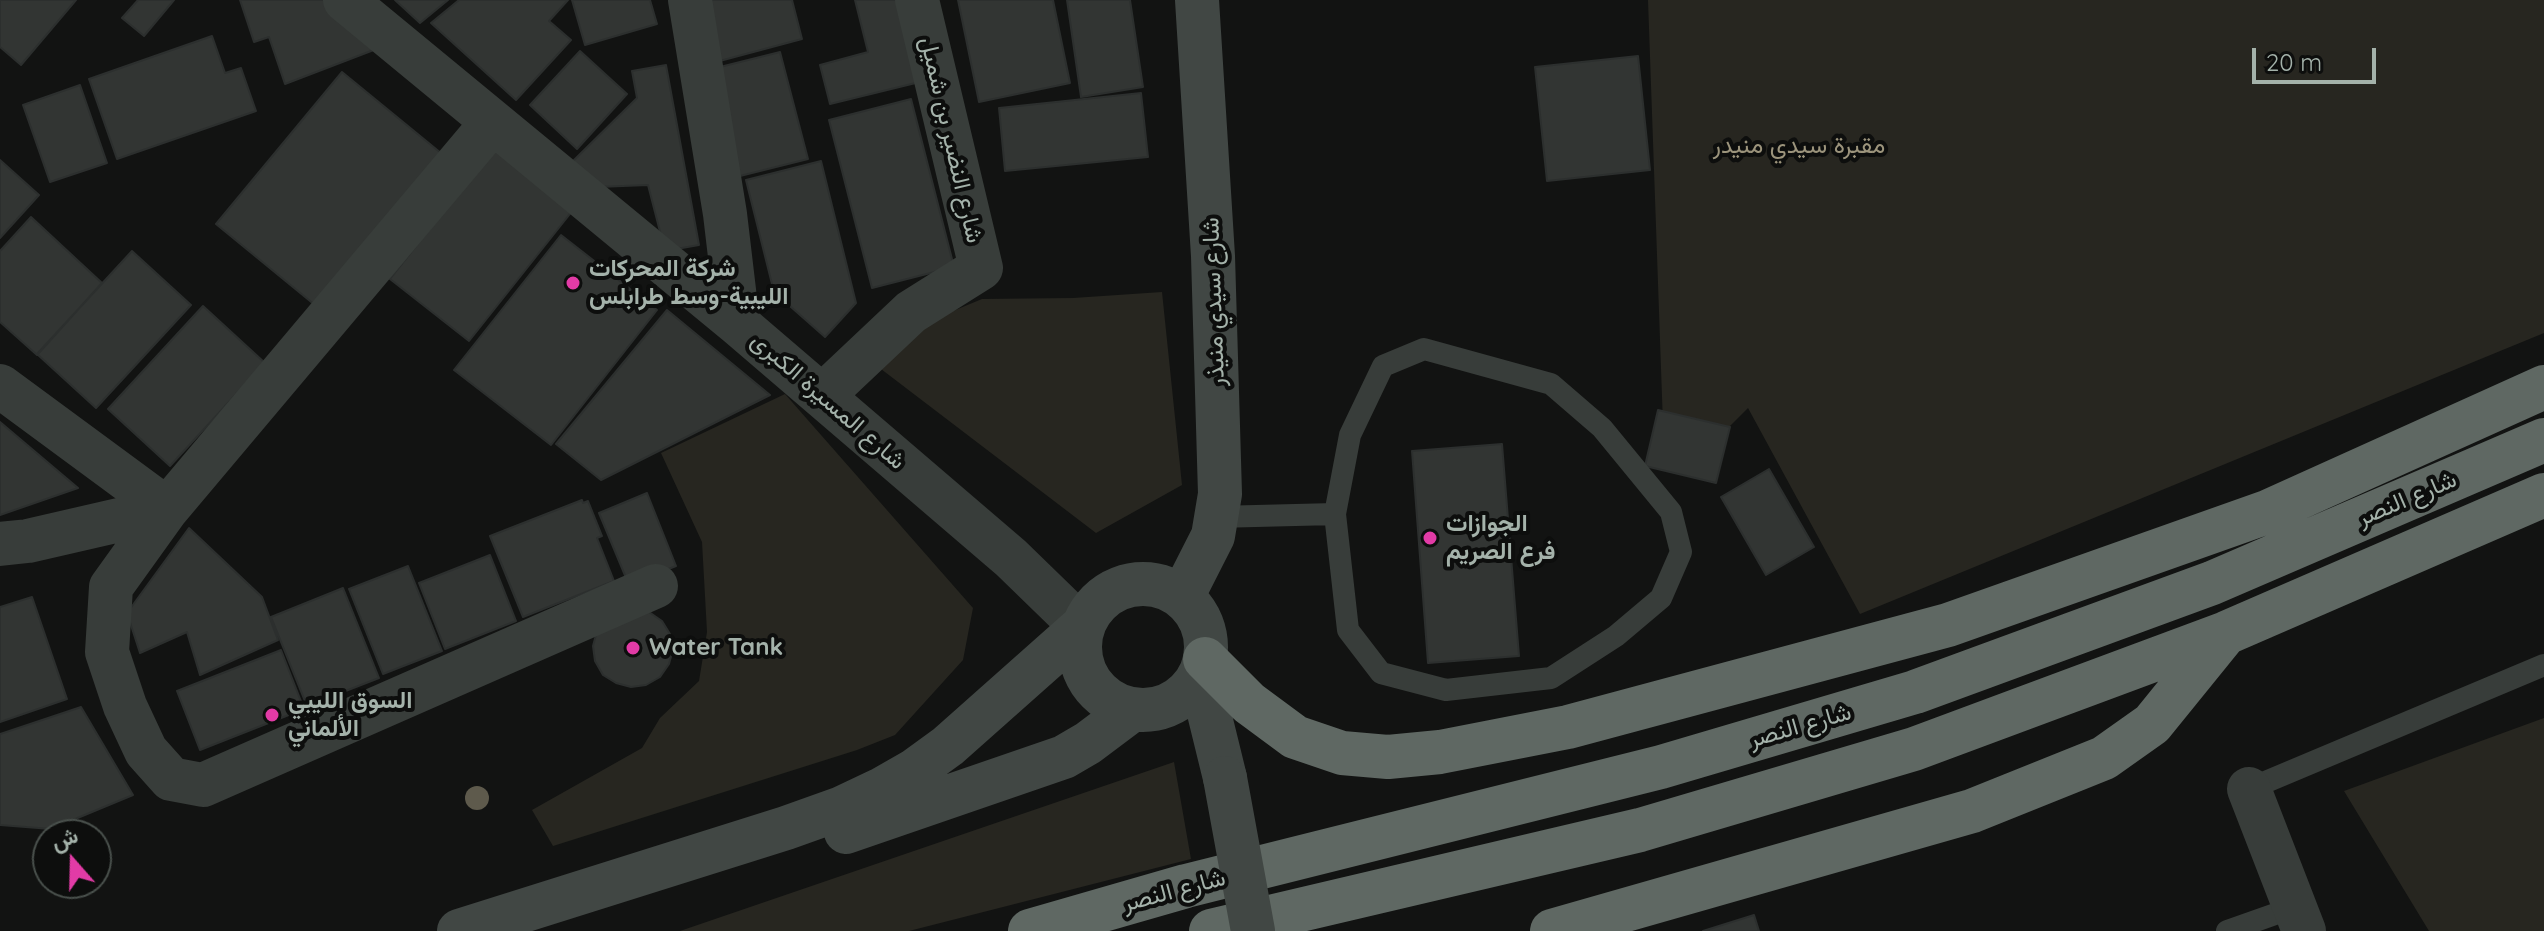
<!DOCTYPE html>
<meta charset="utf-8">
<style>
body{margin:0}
#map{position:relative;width:2544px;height:931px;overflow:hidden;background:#121312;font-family:Quicksand,Vazirmatn,sans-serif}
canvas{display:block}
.north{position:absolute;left:32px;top:819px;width:80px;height:80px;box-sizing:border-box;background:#0d0e0d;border:2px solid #49504c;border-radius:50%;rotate:340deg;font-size:22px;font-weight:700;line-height:32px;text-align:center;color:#a4b2aa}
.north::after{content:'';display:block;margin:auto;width:28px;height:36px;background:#e23ba6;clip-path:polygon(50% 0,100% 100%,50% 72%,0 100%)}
.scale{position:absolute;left:2252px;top:48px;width:124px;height:36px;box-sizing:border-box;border:4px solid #a4b2aa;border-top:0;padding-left:10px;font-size:24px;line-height:28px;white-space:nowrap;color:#a4b2aa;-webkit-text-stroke:6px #0d0e0d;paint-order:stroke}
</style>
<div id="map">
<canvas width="2544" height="931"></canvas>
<div class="north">ش</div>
<div class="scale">20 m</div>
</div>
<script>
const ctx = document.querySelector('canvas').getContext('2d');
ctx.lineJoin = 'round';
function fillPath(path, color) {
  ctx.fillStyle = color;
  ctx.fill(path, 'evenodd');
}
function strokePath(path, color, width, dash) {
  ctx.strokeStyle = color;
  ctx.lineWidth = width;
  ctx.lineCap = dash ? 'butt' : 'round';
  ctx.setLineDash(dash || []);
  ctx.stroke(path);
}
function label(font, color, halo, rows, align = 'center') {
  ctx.font = font + ' Quicksand,Vazirmatn,sans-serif';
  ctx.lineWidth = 8;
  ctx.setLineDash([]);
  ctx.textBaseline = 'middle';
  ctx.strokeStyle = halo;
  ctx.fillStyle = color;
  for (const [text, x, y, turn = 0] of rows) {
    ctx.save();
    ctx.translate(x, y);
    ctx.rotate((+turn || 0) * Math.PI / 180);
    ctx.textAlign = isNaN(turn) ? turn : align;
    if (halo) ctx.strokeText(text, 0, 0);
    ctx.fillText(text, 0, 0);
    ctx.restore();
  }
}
fillPath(new Path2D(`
 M 1648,0 L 2544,0 L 2544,333 L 1860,614 L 1748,408 L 1717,439 L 1663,425 Z
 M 1162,292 L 1182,485 L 1096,533 L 881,369 L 924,323 L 982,299 L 1073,298 Z
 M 785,394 L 973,608 L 963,660 L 895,735 L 857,750 L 553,846 L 532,810 L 642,748 L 660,718 L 699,681 L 707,632 L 702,542 L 661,453 Z
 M 2544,718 L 2544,931 L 2429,931 L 2344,791 Z
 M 1174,762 L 1191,859 L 909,931 L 680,931 Z`), '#272620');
const building = new Path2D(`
 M 0,0 L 76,0 L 21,65 L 0,47 Z
 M 138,0 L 174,0 L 144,36 L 122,18 Z
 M 240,0 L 338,0 L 392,43 L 285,84 L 269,37 L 254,42 Z
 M 395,0 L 448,0 L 420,23 Z
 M 459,0 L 568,0 L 549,21 L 571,40 L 516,100 L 431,23 Z
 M 572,0 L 650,0 L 657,24 L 585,45 Z
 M 700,0 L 792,0 L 802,39 L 716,62 Z
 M 855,0 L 908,0 L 928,80 L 830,104 L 820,65 L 868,52 Z
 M 958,0 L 1053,0 L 1070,83 L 979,102 Z
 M 1067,0 L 1130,0 L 1143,87 L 1081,97 Z
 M 212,36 L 225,73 L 241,68 L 256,111 L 117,159 L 89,79 Z
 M 580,51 L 627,94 L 577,149 L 530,105 Z
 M 780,52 L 808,159 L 740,176 L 712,69 Z
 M 1638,56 L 1650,170 L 1547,181 L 1535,67 Z
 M 666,65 L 699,245 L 665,251 L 648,185 L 598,187 L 572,162 L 637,98 L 632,71 Z
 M 342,72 L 447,158 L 321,310 L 216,224 Z
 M 80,85 L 107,163 L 50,182 L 23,105 Z
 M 1141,93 L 1148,157 L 1005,171 L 999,108 Z
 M 911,99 L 954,267 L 872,288 L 829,120 Z
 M 502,137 L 581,200 L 469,341 L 390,279 Z
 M 0,160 L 39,195 L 0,238 Z
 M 821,161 L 856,303 L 825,337 L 774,292 L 746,180 Z
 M 31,217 L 102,283 L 37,355 L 0,322 L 0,251 Z
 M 561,235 L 657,310 L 551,445 L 454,370 Z
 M 132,251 L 191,305 L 96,408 L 37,354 Z
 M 203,306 L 265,363 L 170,466 L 108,409 Z
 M 667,310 L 770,395 L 601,480 L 556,444 Z
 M 1658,410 L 1730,427 L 1716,483 L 1645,466 Z
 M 0,422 L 78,488 L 0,515 Z
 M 1502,444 L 1519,656 L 1428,663 L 1412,451 Z
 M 1769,469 L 1814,547 L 1766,575 L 1721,497 Z
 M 647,493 L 676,566 L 629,585 L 599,513 Z
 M 582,500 L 583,503 L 588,501 L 602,536 L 597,538 L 614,581 L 523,617 L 490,536 Z
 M 189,528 L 262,597 L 278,640 L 200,675 L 187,632 L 140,653 L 127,613 Z
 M 490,555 L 516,621 L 445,649 L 419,583 Z
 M 408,566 L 442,651 L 383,674 L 349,589 Z
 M 343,588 L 379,678 L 307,706 L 271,617 Z
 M 32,597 L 67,699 L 0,722 L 0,607 Z
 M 649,612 L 662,621 L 670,634 L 673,649 L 669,664 L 660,677 L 646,685 L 631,687 L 616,683 L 603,675 L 595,661 L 593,646 L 597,631 Z
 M 281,650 L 304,709 L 200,750 L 177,691 Z
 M 81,707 L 133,795 L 51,829 L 0,825 L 0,734 Z
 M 1754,915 L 1759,931 L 1703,931 Z`);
fillPath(building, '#323533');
strokePath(building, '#2c2f2e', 2);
strokePath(new Path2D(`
 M 1424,349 L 1551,384 L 1602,428 L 1671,512 L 1681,552 L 1661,598 L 1616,636 L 1551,678 L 1446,690 L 1381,673 L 1348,630 L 1335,514 L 1350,435 L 1383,366 Z
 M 1216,517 L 1335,514
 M 2249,789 L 2544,665
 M 2227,931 L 2295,907`), '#383d3a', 22);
strokePath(new Path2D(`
 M 345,0 L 738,324 L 1011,558 L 1082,627
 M 690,0 L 725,214 L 738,324
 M 492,123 L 167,509 L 111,587 L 107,652 L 125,706 L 146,751 L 171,779 L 203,785 L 656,586
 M 0,386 L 167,509
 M 822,396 L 911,312 L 981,268 L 917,0
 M 0,544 L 28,541 L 167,509
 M 2249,789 L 2304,931`), '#383d3a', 44);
strokePath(new Path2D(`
 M1080 647a63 63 0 1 1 126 0a63 63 0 1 1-126 0Z
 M 1182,597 L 1213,536 L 1220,494 L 1213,256 L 1197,0
 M 1200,676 L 1225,778
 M 846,832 L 1064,757 L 1088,743 L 1132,710
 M 459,931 L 786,828 L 842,808 L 880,790 L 915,770 L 948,746 L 1082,627`), '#414744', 44);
strokePath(new Path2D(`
 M 1205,659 L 1249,703 L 1295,737 L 1342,753 L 1388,757 L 1440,752 L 1568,727 L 1948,625 L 2267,512 L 2544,387
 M 1030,931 L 1186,886 L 1661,767 L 1915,692 L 2212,583 L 2544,440
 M 1211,931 L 1640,830 L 1914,749 L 2226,633 L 2544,495
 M 1552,931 L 1972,811 L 2104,758 L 2152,724 L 2225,634`), '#5f6863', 44);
strokePath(new Path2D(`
 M 1225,778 L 1253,931`), '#414744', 44);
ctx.fillStyle = '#5e5a4c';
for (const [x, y] of [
 [477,798]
]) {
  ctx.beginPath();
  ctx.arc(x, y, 12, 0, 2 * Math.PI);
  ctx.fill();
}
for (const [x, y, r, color] of [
 [573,283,8,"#e23ba6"],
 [1430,538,8,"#e23ba6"],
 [633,648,8,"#e23ba6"],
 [272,715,8,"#e23ba6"]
]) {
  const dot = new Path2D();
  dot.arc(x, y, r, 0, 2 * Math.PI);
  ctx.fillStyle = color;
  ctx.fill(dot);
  strokePath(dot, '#0d0e0d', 3);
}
label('24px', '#a4b2aa', '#0d0e0d', [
 ["شارع النضير بن شميل",951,140,77],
 ["شارع سيدي منيذر",1214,302,-92],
 ["شارع المسيرة الكبرى",828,401,41],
 ["شارع النصر",2407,499,-23],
 ["شارع النصر",1800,726,-16],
 ["شارع النصر",1174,891,-15]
]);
label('24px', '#9c947c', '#0d0e0d', [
 ["مقبرة سيدي منيدر",1799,146]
]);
label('bold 24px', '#a4b2aa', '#0d0e0d', [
 ["شركة المحركات",589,269],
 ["الليبية-وسط طرابلس",589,297],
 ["الجوازات",1446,524],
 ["فرع الصريم",1446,552],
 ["Water Tank",649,648],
 ["السوق الليبي",288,701],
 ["الألماني",288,729]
], 'left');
</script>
